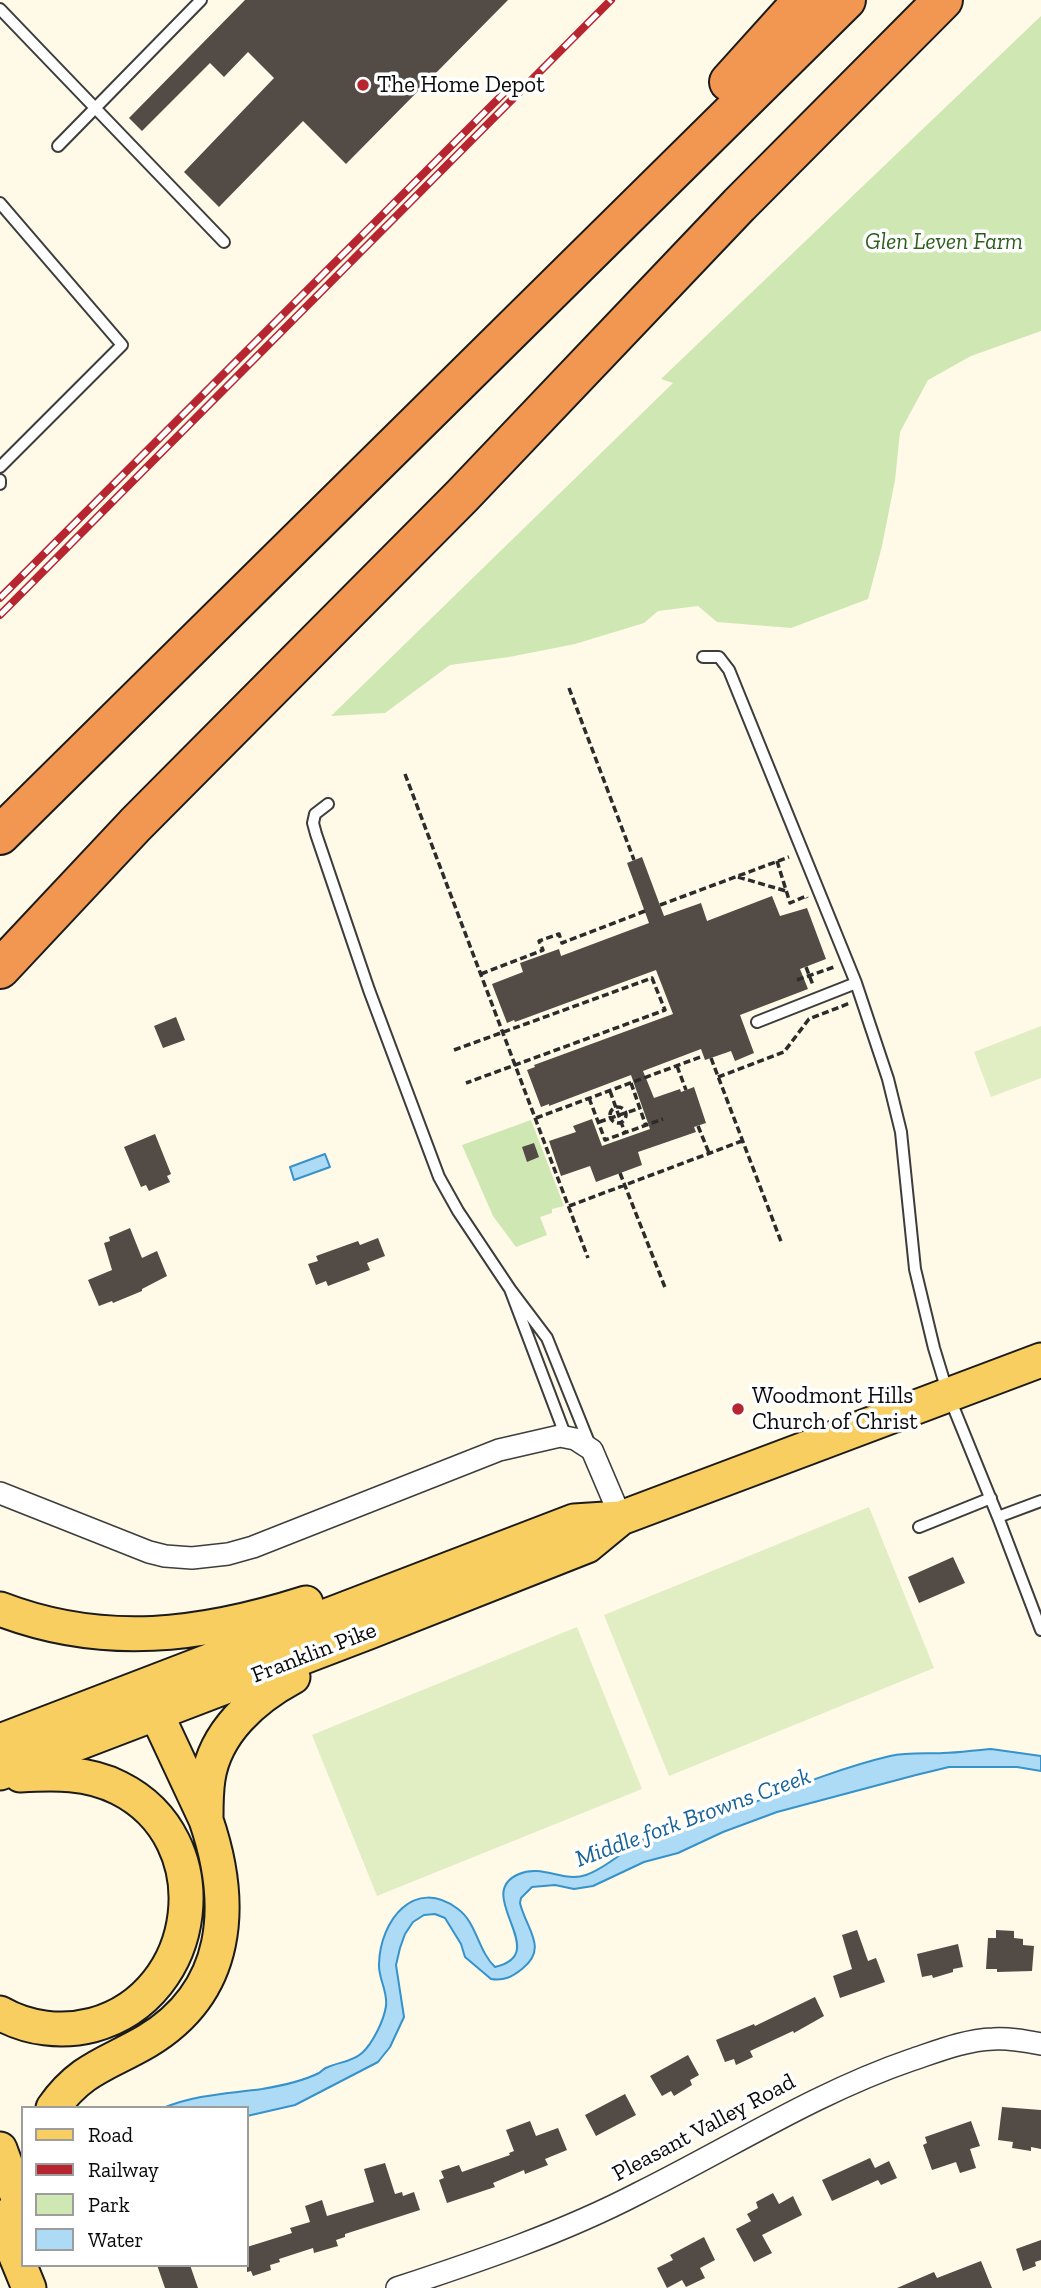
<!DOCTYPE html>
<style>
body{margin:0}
#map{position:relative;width:1041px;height:2288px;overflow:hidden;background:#fff9e7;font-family:"Zilla Slab",serif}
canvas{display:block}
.legend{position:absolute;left:21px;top:2106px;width:228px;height:161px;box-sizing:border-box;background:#fff;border:2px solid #9d9d9d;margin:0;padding:9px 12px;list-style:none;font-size:21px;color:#0a0a0a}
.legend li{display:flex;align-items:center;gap:14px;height:35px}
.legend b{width:35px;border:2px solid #9d9d9d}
</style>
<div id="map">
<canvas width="1041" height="2288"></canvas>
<ul class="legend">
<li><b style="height:9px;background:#f7ce5f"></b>Road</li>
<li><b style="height:9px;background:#b62530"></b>Railway</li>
<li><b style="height:19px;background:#cfe7b3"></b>Park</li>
<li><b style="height:19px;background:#addbf5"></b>Water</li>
</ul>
</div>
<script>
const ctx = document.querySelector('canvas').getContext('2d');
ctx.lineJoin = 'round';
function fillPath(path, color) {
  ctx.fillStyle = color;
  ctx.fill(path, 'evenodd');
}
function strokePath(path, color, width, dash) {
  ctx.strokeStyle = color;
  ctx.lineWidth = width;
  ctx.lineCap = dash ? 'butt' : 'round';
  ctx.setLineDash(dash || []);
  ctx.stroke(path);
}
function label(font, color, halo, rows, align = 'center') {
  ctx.font = font + ' "Zilla Slab",serif';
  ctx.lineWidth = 7;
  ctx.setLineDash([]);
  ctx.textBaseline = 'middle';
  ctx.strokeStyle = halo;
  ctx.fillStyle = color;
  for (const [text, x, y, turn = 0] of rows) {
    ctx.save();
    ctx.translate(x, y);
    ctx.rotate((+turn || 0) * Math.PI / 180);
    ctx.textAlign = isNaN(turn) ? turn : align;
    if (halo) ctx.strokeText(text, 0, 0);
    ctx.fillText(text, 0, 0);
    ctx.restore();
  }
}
fillPath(new Path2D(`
 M 1041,16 L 1041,331 L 971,356 L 928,380 L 900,432 L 895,480 L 882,546 L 868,599 L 791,628 L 717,622 L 698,606 L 658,611 L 644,623 L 575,644 L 509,657 L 450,665 L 385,713 L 331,716 L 673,383 L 661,379 Z
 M 531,1120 L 564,1206 L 552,1209 L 552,1213 L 540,1217 L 547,1235 L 516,1247 L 493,1216 L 462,1145 Z`), '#cfe7b3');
fillPath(new Path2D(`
 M 1041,1026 L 1041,1078 L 991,1097 L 974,1052 Z
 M 869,1507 L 934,1668 L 669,1776 L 604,1615 Z
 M 577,1627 L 642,1789 L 377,1896 L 312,1735 Z`), '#e1eec4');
const water = new Path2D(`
 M 325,1154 L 330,1167 L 294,1180 L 290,1167 Z
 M 991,1749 L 1041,1756 L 1041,1771 L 1017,1767 L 949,1767 L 916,1775 L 777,1812 L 723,1832 L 678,1853 L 644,1862 L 593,1886 L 574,1889 L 555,1885 L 532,1887 L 521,1898 L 520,1903 C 526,1929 549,1948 522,1969 C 512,1977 504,1981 491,1979 L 465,1957 L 461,1944 L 445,1918 L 435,1914 L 424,1915 L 413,1922 L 405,1934 L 400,1948 L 396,1965 L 404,2017 L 390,2047 L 378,2062 L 295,2105 L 247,2116 L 247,2108 L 163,2108 C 198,2094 226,2094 262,2089 C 280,2086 303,2081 319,2073 C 322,2071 324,2068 328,2067 C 339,2062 352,2062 362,2053 C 373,2043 384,2020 386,2006 C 388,1991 378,1978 379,1964 C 380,1921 414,1876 458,1909 C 477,1923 478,1951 495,1967 C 554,1954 471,1894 519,1874 C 542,1864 564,1883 586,1875 C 611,1866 629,1844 654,1834 C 670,1828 688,1826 705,1821 C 766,1799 827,1771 890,1756 C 908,1752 926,1754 943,1753 C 959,1753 975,1750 991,1749 Z`);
fillPath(water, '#addbf5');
strokePath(water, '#3592ca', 2);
fillPath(new Path2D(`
 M 245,0 L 508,0 L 346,164 L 303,121 L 219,207 L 184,172 L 274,78 L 248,52 L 224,77 L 210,63 L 142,131 L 129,118 Z
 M 642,857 L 664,916 L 701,903 L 707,921 L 772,896 L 780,916 L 807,908 L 826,959 L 800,969 L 808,989 L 740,1015 L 754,1053 L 735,1061 L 731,1051 L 705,1060 L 701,1049 L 643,1071 L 654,1098 L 680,1089 L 681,1092 L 694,1087 L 706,1123 L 694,1127 L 696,1132 L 638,1152 L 642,1165 L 596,1182 L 590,1166 L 561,1176 L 549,1141 L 576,1132 L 573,1126 L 592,1119 L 602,1146 L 650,1129 L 631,1075 L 549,1106 L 549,1104 L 541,1107 L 527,1070 L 535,1067 L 534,1065 L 673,1014 L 656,970 L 515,1022 L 514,1020 L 507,1023 L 492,984 L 523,972 L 520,963 L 559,949 L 561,956 L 649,923 L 627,863 Z
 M 176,1017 L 185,1040 L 163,1048 L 154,1026 Z
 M 155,1134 L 171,1174 L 167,1176 L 170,1182 L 149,1191 L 146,1185 L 141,1187 L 124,1147 Z
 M 534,1143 L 539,1157 L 527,1162 L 522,1147 Z
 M 130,1228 L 142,1258 L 157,1251 L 167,1276 L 142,1289 L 142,1291 L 113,1303 L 112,1301 L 99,1306 L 88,1280 L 112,1270 L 104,1243 L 110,1241 L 109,1237 Z
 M 378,1238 L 385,1256 L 367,1263 L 370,1270 L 328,1286 L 326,1281 L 316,1285 L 308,1264 L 318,1261 L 316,1256 L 358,1241 L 360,1245 Z
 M 953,1557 L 965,1583 L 919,1603 L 908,1577 Z
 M 857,1930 L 868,1961 L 876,1958 L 885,1982 L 840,1998 L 833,1976 L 852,1969 L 842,1935 Z
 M 996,1930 L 1014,1931 L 1014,1938 L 1023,1939 L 1023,1945 L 1034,1946 L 1032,1971 L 997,1972 L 997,1969 L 986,1969 L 988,1938 L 996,1938 Z
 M 958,1944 L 963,1967 L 953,1969 L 953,1972 L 933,1978 L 932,1975 L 922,1977 L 917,1954 Z
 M 815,1997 L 824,2016 L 794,2033 L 793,2031 L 750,2051 L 753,2057 L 736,2065 L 734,2059 L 725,2062 L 716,2040 L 754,2024 L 755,2026 Z
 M 688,2055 L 699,2075 L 690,2080 L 692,2085 L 674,2096 L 671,2091 L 662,2096 L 650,2076 Z
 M 625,2094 L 636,2115 L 596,2136 L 585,2115 Z
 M 1002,2107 L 1041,2110 L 1041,2149 L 1031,2147 L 1031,2151 L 1012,2148 L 1013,2142 L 998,2140 Z
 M 530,2121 L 536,2136 L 558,2128 L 567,2150 L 545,2159 L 548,2165 L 525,2174 L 524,2170 L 493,2183 L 495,2187 L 447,2203 L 439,2180 L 444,2178 L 441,2171 L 459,2165 L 462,2172 L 510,2155 L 509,2153 L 514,2151 L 506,2130 Z
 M 971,2121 L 980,2146 L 970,2149 L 976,2168 L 960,2173 L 956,2162 L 932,2170 L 923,2145 L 927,2143 L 925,2137 Z
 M 870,2158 L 875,2168 L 889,2161 L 897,2178 L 881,2185 L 878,2180 L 832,2201 L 822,2180 Z
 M 385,2163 L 395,2194 L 402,2192 L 403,2196 L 414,2192 L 420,2210 L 345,2234 L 345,2237 L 336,2240 L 338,2246 L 314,2253 L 313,2248 L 279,2259 L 280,2262 L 270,2265 L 271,2270 L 253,2276 L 251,2271 L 247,2272 L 247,2247 L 292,2233 L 290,2228 L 310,2222 L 305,2206 L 322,2200 L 327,2216 L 374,2202 L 364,2169 Z
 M 773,2193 L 779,2204 L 793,2196 L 802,2215 L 762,2235 L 772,2253 L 754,2262 L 736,2229 L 751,2221 L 747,2214 L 758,2208 L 756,2202 Z
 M 704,2237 L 715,2260 L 700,2268 L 705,2278 L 686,2287 L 682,2280 L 667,2288 L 657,2268 L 673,2260 L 670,2255 Z
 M 1041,2240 L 1041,2260 L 1035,2262 L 1036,2266 L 1023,2271 L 1016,2249 Z
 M 981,2261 L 992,2288 L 897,2288 L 934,2272 L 937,2278 Z
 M 157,2265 L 190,2265 L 198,2288 L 165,2288 Z`), '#524b46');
const service = new Path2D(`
 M 0,9 L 224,242
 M 58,146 L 201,0
 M 0,203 L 122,345 L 0,467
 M 0,480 L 0,484
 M 703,657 L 719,657 L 729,670 L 856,983 L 888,1079 L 901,1132 L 915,1269 L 934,1348 L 948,1394 L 998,1517 L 1041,1630
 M 328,804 L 315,814 L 313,823 L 316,834 L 369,990 L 439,1177 L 458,1211 L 510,1289
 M 757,1022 L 856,983
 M 566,1437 L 510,1289 L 547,1338 L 590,1445
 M 998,1517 L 1041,1501
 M 919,1527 L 991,1498`);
const minor = new Path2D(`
 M 0,1493 L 149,1552 L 165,1556 L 192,1558 L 228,1554 L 253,1547 L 499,1450 L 560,1436 L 575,1439 L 592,1450 L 621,1518
 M 397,2288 C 479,2261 562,2233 639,2193 C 730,2148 815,2093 911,2060 C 938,2051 965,2040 993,2039 C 1009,2038 1025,2041 1041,2044`);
const primary = new Path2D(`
 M 0,1609 C 104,1649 202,1636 306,1603
 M 0,1741 L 574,1521 L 621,1518 L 1041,1360
 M 0,1773 L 369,1632 L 587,1546 L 621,1518
 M 206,1818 C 206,1805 206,1792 208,1779 C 215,1732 254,1698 293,1677
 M 0,2013 C 28,2029 62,2033 93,2025 C 202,1995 221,1839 119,1788 C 88,1772 54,1773 20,1775
 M 53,2108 C 81,2068 108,2064 147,2041 C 230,1991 235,1905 206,1820 L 148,1696
 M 0,2149 L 23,2212
 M 0,2217 L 29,2288`);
const motorway = new Path2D(`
 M 729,82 L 803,0
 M 0,835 L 846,0
 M 0,969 L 136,824 L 462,496 L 739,205 L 943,0`);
strokePath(service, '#3d3d3d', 14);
strokePath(minor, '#3d3d3d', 24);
strokePath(primary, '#1b1b1b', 37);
strokePath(motorway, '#1b1b1b', 42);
strokePath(new Path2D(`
 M 569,688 L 634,860
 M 405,774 L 588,1258
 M 777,861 L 790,903 L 806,896 L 807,898
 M 738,877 L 786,891
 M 660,905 L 789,857
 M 806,967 L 813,985
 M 481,974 L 543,950 L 539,941 L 559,934 L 562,943 L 645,911
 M 797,980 L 834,967
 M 454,1050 L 652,978 L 665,1010 L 466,1083
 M 711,1058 L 782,1244
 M 677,1066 L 686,1090
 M 718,1077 L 784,1052 L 809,1019 L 850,1003
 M 631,1083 L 646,1126
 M 610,1091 L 625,1133
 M 589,1098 L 605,1140 L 663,1119
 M610 1115a8 8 0 1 1 16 0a8 8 0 1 1-16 0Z
 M 536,1118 L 703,1056
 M 599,1122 L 640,1108
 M 698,1126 L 709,1153
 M 620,1173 L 666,1290
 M 569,1206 L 742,1141`), '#2c2c2c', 3.5, [7, 3.5]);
strokePath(service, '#fff', 10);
strokePath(minor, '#fff', 21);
strokePath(primary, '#f7ce5f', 33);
strokePath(motorway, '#f29751', 38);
const rail = new Path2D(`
 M 0,598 L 514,83
 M 0,615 L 611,0`);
strokePath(rail, '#b62530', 8);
strokePath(rail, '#fff', 5, [16]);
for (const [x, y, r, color] of [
 [363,85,7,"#b62530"],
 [738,1409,7,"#b62530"]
]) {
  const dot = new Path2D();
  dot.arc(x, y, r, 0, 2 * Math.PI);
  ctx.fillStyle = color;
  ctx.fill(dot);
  strokePath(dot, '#fff', 2.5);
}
label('23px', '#0a0a0a', '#fff', [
 ["The Home Depot",377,85],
 ["Woodmont Hills",752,1396],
 ["Church of Christ",752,1422]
], 'left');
label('italic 23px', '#2c5f1d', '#fff', [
 ["Glen Leven Farm",944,242]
]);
label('23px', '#0a0a0a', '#fff', [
 ["Franklin Pike",314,1653,-21],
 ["Pleasant Valley Road",704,2128,-28]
]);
label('italic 24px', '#176298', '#fff', [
 ["Middle fork Browns Creek",693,1818,-20]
]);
</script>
